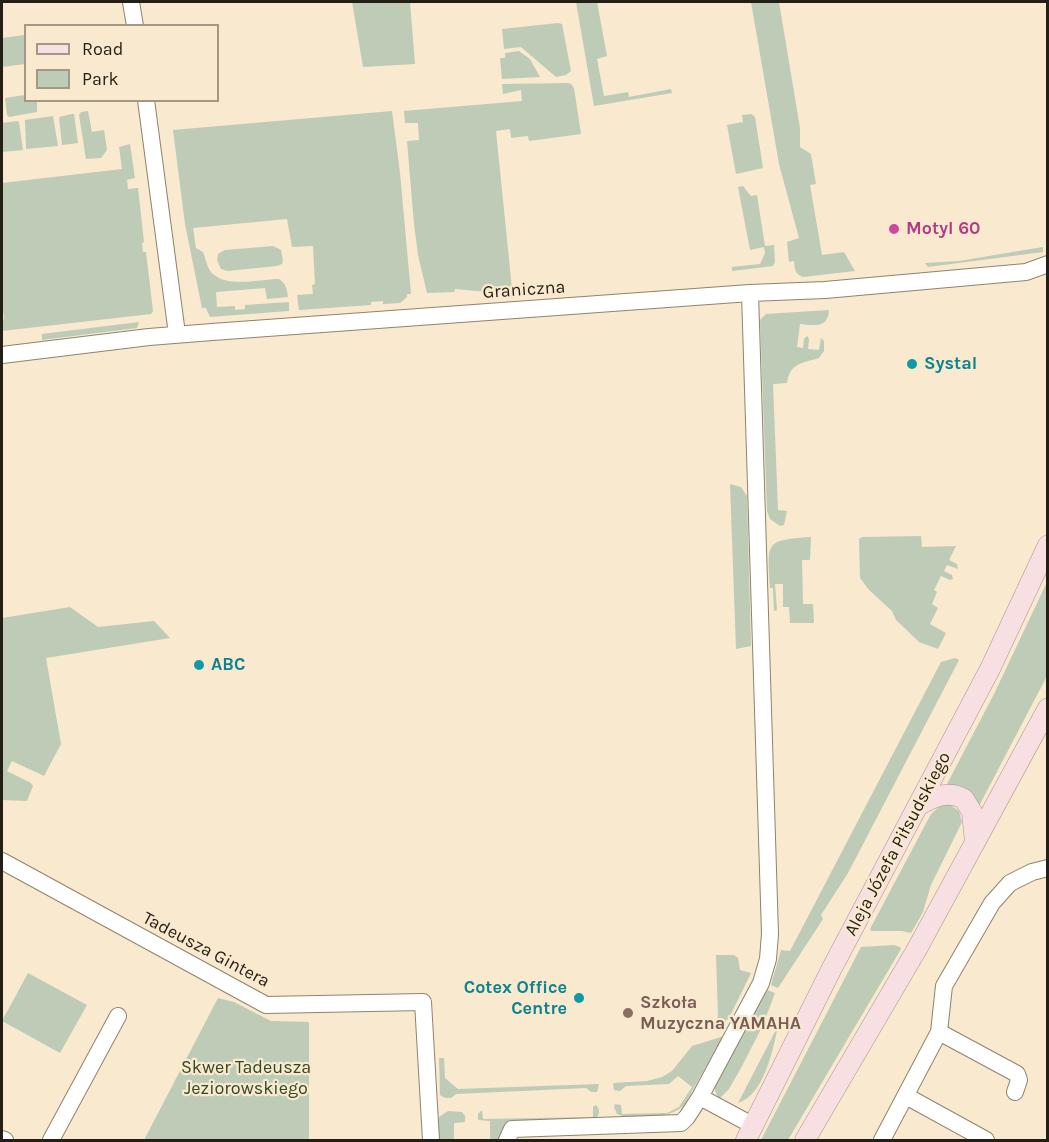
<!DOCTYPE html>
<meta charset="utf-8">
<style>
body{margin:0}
#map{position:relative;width:1049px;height:1142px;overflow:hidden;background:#f8e9cf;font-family:Karla,sans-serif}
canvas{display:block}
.frame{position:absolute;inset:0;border:3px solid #241f16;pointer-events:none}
.legend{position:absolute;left:24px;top:24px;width:195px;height:78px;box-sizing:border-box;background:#f8e9cf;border:2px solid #a39885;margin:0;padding:8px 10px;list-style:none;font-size:18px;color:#241f16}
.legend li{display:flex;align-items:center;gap:12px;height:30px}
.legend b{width:30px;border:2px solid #a39885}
</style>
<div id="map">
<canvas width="1049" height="1142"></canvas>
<div class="frame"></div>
<ul class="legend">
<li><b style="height:8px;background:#f8e0e2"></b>Road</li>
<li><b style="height:16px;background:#becbb7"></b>Park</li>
</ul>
</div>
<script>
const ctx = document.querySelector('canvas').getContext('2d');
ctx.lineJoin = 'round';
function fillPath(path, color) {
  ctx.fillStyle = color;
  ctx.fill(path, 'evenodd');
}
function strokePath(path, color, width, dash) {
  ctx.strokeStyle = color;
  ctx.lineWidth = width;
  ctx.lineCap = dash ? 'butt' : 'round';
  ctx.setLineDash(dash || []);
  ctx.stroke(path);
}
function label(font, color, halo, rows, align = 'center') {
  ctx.font = font + ' Karla,sans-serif';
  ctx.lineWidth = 4.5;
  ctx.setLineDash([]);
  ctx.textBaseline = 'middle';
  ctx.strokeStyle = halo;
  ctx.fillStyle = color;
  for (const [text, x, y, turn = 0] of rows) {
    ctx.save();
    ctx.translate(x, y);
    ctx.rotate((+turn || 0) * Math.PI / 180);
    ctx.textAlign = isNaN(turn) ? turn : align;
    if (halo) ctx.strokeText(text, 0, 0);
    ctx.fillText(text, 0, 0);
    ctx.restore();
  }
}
fillPath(new Path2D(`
 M 352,2 L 410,2 L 415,64 L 363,67 Z
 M 576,2 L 597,2 L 607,56 L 597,59 L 604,96 L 628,92 L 629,97 L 671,89 L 672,93 L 594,106 Z
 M 751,2 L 779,2 L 800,128 L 800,147 L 811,154 L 816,184 L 810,185 L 822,255 L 844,252 L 855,271 L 803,277 C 794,273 795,269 794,261 L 789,262 L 787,242 L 799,238 L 779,164 Z
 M 558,23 L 562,24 L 571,71 L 566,75 L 556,77 L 521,47 L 504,49 L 502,29 Z
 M 25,35 L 25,64 L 2,67 L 2,38 Z
 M 519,51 L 530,59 L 540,77 L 502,79 L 500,58 L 505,58 L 505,53 Z
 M 568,83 L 571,84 L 574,88 L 581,134 L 529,141 L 528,136 L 511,138 L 510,129 L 496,131 L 512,289 L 488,292 L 455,289 L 454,292 L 427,293 L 418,255 L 414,224 L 407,141 L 419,140 L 418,123 L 405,123 L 404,111 L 522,101 L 521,90 L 503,94 L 502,84 Z
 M 25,95 L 26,100 L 37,101 L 37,112 L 9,117 L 7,115 L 5,98 Z
 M 88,111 L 92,132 L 104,130 L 107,150 L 101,158 L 86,159 L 79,115 L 81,112 Z
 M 392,111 L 400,173 L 411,294 L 407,294 L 407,297 L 400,303 L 383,304 L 383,301 L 371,302 L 371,305 L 299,310 L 297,295 L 313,294 L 312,285 L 315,284 L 313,246 L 292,247 L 287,219 L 193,228 L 196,248 L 203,252 C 206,259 207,269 213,274 C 229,288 260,279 279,279 C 286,284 287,289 288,297 L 267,299 L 265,288 L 216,292 L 217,307 L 235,306 L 235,310 L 245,309 L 245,305 L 289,302 L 289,311 L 210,317 L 206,308 L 202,308 L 185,224 L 173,130 Z
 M 72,114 L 74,114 L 78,143 L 62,145 L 59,117 Z
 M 751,114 L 755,117 L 763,168 L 736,174 L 727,125 L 743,122 L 742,115 Z
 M 53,116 L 58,146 L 26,149 L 25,120 Z
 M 17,121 L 19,122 L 23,150 L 2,152 L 2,123 Z
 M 130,144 L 135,178 L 127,180 L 128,189 L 138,188 L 144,242 L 142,243 L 143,252 L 146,252 L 153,311 L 151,314 L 2,331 L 2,320 L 4,319 L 2,301 L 2,183 L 122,169 L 119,147 Z
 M 743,186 L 751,196 L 757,195 L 765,246 L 774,245 L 775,262 L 773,266 L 732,271 L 732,267 L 760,264 L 765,253 L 764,247 L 750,250 L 738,187 Z
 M 273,246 L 281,250 L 283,260 L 282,264 L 277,266 L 227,271 L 221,269 L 217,260 L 218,254 L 225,250 Z
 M 1043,247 L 1043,252 L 928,267 L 925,263 L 959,261 Z
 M 829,310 C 828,329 814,325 800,324 L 797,347 L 803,348 L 804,339 L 807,336 L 809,339 L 808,349 L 819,350 L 821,338 L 824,341 L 824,351 L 819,358 C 802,363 790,363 787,383 L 773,384 L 778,510 L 787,511 L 784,525 L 780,526 L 770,519 L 767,511 L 760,320 L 766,314 Z
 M 139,322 L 137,328 L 42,340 L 42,334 Z
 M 730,484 L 741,487 L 747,496 L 751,646 L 736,649 Z
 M 921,536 L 922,547 L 956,546 L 949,560 L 957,564 L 958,569 L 947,565 L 944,571 L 952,575 L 953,579 L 950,580 L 941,576 L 934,590 L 937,592 L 932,604 L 938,608 L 930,624 L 946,633 L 938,649 L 919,642 L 896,620 L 892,611 L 869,590 L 860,578 L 859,539 L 862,537 Z
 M 811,537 L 810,560 L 802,560 L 803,604 L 813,604 L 814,623 L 790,623 L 789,607 L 783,607 L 783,584 L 775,584 L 777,610 L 774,611 L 773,588 L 770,588 C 768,543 763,540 811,537 Z
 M 1047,582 L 1047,676 L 979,806 C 970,794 963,786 947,784 L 994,694 Z
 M 70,607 L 98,627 L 154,621 L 170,638 L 46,658 L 61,744 L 44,776 L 12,761 L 7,771 L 31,783 L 33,786 L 27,801 L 2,800 L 2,618 Z
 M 955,658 L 959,660 L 848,873 L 821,915 L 823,919 L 778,988 L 771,985 L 781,950 L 790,951 L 941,662 Z
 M 949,804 L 959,811 L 962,822 L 931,885 L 923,912 L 911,933 L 902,931 L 871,931 L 870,929 L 931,814 L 941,805 Z
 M 894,945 L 900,947 L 901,949 L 788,1140 L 761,1140 L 861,947 Z
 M 716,955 L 734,955 L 738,958 L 740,970 L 751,973 L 730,1016 L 724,1023 L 711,1027 L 710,1021 L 717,1020 L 718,1016 Z
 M 28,973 L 87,1005 L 60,1053 L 2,1021 Z
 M 767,990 L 775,993 L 763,1025 L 741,1068 L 729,1089 L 719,1099 L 715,1091 L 715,1086 Z
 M 218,998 L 234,1002 L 271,1021 L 309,1022 L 309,1140 L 144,1140 Z
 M 778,1026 C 773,1050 764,1095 738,1103 Z
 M 721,1037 L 723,1037 L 684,1105 C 673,1118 632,1121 617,1114 L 614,1107 L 615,1104 L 621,1105 L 622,1114 L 667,1113 L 679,1107 L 692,1087 L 678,1076 L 669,1084 L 626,1086 L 620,1091 L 614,1090 L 613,1083 L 647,1081 L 662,1077 L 672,1071 L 692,1046 Z
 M 439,1058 L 444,1058 L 445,1078 L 458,1089 L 599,1084 L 597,1092 L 591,1092 L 586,1088 L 456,1094 L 451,1098 L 445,1098 L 440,1095 Z
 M 596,1105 C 600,1109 600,1114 596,1118 L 499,1140 L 490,1140 L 490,1121 L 478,1120 L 478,1114 L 482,1110 L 483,1119 L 593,1117 L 593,1107 Z
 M 448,1111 L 462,1112 L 465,1116 L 465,1122 L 454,1123 L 454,1140 L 439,1140 L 439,1117 Z`), '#becbb7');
const minor = new Path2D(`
 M 131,2 L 135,26
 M 146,100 L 177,334
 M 2,355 L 149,337 L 212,332 L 750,293 L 825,290 L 1026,272 L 1048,264
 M 2,861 L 266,1005 L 423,1002 L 431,1140
 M 939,1032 L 1017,1074 L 1019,1080 L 1015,1092
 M 906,1096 L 986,1140
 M 700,1097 L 761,983 L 768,959 L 770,934 L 750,293
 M 2,1139 L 5,1140
 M 51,1140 L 118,1016
 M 507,1140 L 512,1129 L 681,1123 L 687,1117 L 700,1097 L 754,1126
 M 882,1140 L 939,1032 L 944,986 L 992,903 L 1010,883 L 1032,872 L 1048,868`);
const major = new Path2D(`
 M 918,806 C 933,797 948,790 964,799 L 972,812 L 975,843
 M 746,1140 L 832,968 L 990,669 L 1048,545
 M 805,1140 L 917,949 L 1048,708`);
strokePath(minor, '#90836b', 18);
strokePath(major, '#ab8f8e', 21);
strokePath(minor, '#fff', 16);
strokePath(major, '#f8e0e2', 20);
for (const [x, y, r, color] of [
 [894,229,6,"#d1479c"],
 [912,364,6,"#0f9aa8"],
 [199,665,6,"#0f9aa8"],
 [579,998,6,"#0f9aa8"],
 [628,1013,6,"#8d6e63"]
]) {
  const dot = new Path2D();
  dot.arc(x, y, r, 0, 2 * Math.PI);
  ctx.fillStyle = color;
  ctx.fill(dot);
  strokePath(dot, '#f8e9cf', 2);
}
label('bold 18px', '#b23c85', '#f8e9cf', [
 ["Motyl 60",906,229]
], 'left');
label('18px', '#241f16', '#f8e9cf', [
 ["Graniczna",524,290,-4],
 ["Aleja Józefa Piłsudskiego",898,844,-62],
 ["Tadeusza Gintera",206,950,28]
]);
label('bold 18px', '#0d838f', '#f8e9cf', [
 ["Systal",924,364],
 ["ABC",211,665],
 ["Cotex Office",567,988,"right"],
 ["Centre",567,1009,"right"]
], 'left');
label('bold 18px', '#785e54', '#f8e9cf', [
 ["Szkoła",640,1003],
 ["Muzyczna YAMAHA",640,1024]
], 'left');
label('18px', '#2f4820', '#f8e9cf', [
 ["Skwer Tadeusza",246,1068],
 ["Jeziorowskiego",246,1089]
]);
</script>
